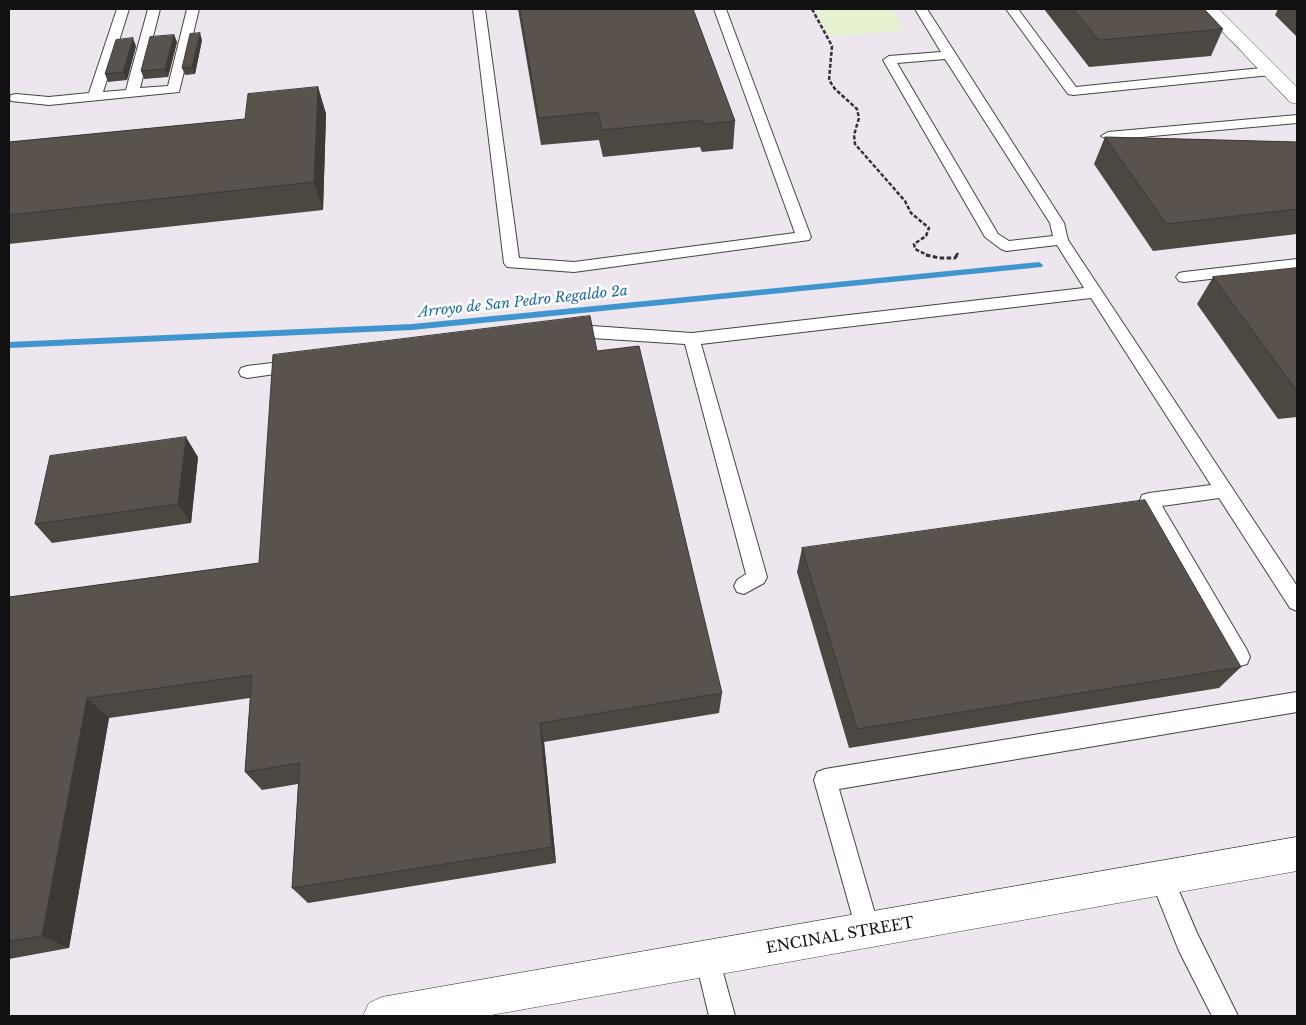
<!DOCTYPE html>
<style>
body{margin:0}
#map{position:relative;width:1306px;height:1025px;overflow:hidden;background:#fffdf5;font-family:"Libre Baskerville",serif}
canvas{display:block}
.frame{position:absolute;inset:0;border:10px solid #111;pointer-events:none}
</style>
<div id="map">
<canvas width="1306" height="1025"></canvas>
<div class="frame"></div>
</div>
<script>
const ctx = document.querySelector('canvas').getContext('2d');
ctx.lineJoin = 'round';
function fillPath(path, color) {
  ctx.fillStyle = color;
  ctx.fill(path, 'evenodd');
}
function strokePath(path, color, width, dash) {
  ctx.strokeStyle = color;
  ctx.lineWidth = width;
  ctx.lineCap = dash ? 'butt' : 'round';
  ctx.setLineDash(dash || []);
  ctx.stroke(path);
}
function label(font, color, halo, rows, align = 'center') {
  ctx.font = font + ' "Libre Baskerville",serif';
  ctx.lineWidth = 5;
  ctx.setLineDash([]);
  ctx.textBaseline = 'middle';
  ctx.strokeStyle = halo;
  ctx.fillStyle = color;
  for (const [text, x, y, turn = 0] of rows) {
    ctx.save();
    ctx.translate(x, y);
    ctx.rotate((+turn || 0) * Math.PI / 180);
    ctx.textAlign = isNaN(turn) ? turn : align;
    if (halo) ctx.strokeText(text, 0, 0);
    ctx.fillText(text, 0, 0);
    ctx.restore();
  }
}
fillPath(new Path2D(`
 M 9,9 L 1297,9 L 1297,1016 L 9,1016 Z`), '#eee6ef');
fillPath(new Path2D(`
 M 815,9 L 892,9 L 905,30 L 830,37 Z`), '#e6f2cf');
fillPath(new Path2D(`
 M 1039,262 L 1043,265 L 1042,267 L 412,330 L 9,348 L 9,342 L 412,324 Z`), '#3f96cf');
const service = new Path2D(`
 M 117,9 L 129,9 L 103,92 L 126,90 L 148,9 L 160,9 L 140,88 L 168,86 L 187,9 L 199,9 L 179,92 L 49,105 L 11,101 L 10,98 L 11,95 L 16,94 L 49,97 L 89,93 Z
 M 473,9 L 485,9 L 519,258 L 574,262 L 795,233 L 714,9 L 726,9 L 811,237 L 809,240 L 574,272 L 507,267 L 504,263 Z
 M 915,9 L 927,9 L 1064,223 L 1068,240 L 1297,586 L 1297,611 L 1290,608 L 1219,498 L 1162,506 L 1247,650 L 1250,657 L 1247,664 L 1240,666 L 1233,664 L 1140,500 L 1142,495 L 1149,493 L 1211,485 L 1091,298 L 701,344 L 767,577 L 764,583 L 744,594 L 737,592 L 734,586 L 737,580 L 746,574 L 685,344 L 592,338 L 568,341 L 562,339 L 560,335 L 562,331 L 592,326 L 692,333 L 1084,288 L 1057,245 L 1006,251 L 1001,249 L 985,237 L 883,60 L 889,56 L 941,52 ZM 945,59 L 1050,223 L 1053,236 L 1009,241 L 998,234 L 897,63 Z
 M 1006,9 L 1018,9 L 1076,87 L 1271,67 L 1277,71 L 1271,75 L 1073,95 L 1068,94 Z
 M 1297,115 L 1297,123 L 1108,140 L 1101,136 L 1108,132 Z
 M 1297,259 L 1297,269 L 1184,282 L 1179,281 L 1176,277 L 1179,273 L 1184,272 Z
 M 297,360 L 303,362 L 305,366 L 303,370 L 247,378 L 241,376 L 239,372 L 241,368 L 247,366 Z
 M 1297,692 L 1297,712 L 839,789 L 880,931 L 877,940 L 868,943 L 859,940 L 814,780 L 817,772 L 825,769 Z
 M 1162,866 L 1170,870 L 1197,933 L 1238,1016 L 1212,1016 L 1179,951 L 1150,878 L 1154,870 Z
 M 707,946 L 716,949 L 719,958 L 735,1016 L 709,1016 L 695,958 L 698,949 Z`);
const tertiary = new Path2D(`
 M 1201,9 L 1219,9 L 1297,87 L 1297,104 L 1290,102 Z
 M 1297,837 L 1297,871 L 486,1016 L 363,1016 L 369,1003 L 382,997 Z`);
strokePath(service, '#444', 2);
strokePath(tertiary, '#444', 1);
strokePath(new Path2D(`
 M 812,9 L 832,46 L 829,80 L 835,89 L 857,109 L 859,118 L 854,135 L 855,144 L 905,201 L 911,213 L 929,228 L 926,236 L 914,244 L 915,249 L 929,256
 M 956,256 L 958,253`), '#333', 2.5, [4, 2]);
strokePath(new Path2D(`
 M 926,255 L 939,258 L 955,258 L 957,255`), '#333', 3, [4.5, 2.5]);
fillPath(service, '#fff');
fillPath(tertiary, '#fff');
fillPath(new Path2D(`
 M 518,9 L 693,9 L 735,121 L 733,149 L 702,152 L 700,147 L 603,157 L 599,140 L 541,145 Z
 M 1044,9 L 1204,9 L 1223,29 L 1211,56 L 1089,67 Z
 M 1278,9 L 1297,9 L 1297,37 L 1275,15 Z
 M 174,35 L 177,42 L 168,77 L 144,79 L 141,71 Z
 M 202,40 L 195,74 L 185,75 L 182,68 Z
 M 136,46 L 127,80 L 108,82 L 105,74 Z
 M 318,87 L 326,114 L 323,210 L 9,244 L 9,142 L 245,119 Z
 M 1105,137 L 1297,142 L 1297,234 L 1153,251 L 1094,164 Z
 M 1297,268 L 1297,417 L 1278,419 L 1197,304 L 1213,277 Z
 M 597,351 L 722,693 L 719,713 L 544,742 L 556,863 L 308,903 L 292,888 L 298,784 L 262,790 L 245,772 L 250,698 L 109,718 L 69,948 L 9,959 L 9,597 L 259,563 Z
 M 198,457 L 191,523 L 52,543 L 35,524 Z
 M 802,548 L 1241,667 L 1219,688 L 849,748 L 797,572 Z`), '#4d4742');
fillPath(new Path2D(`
 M 200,33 L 202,40 L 195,74 L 192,67 Z
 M 174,35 L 177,42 L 168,77 L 165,69 Z
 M 133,38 L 136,46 L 127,80 L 123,72 Z
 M 318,87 L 326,114 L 323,210 L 314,182 Z
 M 186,437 L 198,457 L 191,523 L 178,504 Z
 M 87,698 L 109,718 L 69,948 L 42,936 Z
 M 540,723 L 544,742 L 556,863 L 552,847 Z`), '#3f3936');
const building = new Path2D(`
 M 520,9 L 693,9 L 735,121 L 703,124 L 702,120 L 602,130 L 598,112 L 539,118 Z
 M 1074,9 L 1204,9 L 1223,29 L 1099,40 Z
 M 200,33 L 192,67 L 182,68 L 190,34 Z
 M 174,35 L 165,69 L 141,71 L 150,37 Z
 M 133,38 L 123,72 L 105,74 L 116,40 Z
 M 318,87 L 314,182 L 9,215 L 9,142 L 245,119 L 248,94 Z
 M 1105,137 L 1297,142 L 1297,209 L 1167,224 Z
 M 1297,268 L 1297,391 L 1213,277 Z
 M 590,316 L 597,351 L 639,346 L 722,693 L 540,723 L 552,847 L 292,888 L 300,763 L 245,772 L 252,675 L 87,698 L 42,936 L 9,941 L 9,597 L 259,563 L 273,355 Z
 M 186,437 L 178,504 L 35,524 L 50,456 Z
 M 1145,500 L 1241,667 L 857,729 L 802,548 Z`);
fillPath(building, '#5a524d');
strokePath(building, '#3f3936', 1);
label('italic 14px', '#1768a6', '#fff', [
 ["Arroyo de San Pedro Regaldo 2a",523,302,-6]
]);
label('15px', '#111', '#fff', [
 ["ENCINAL STREET",840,936,-10]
]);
</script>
